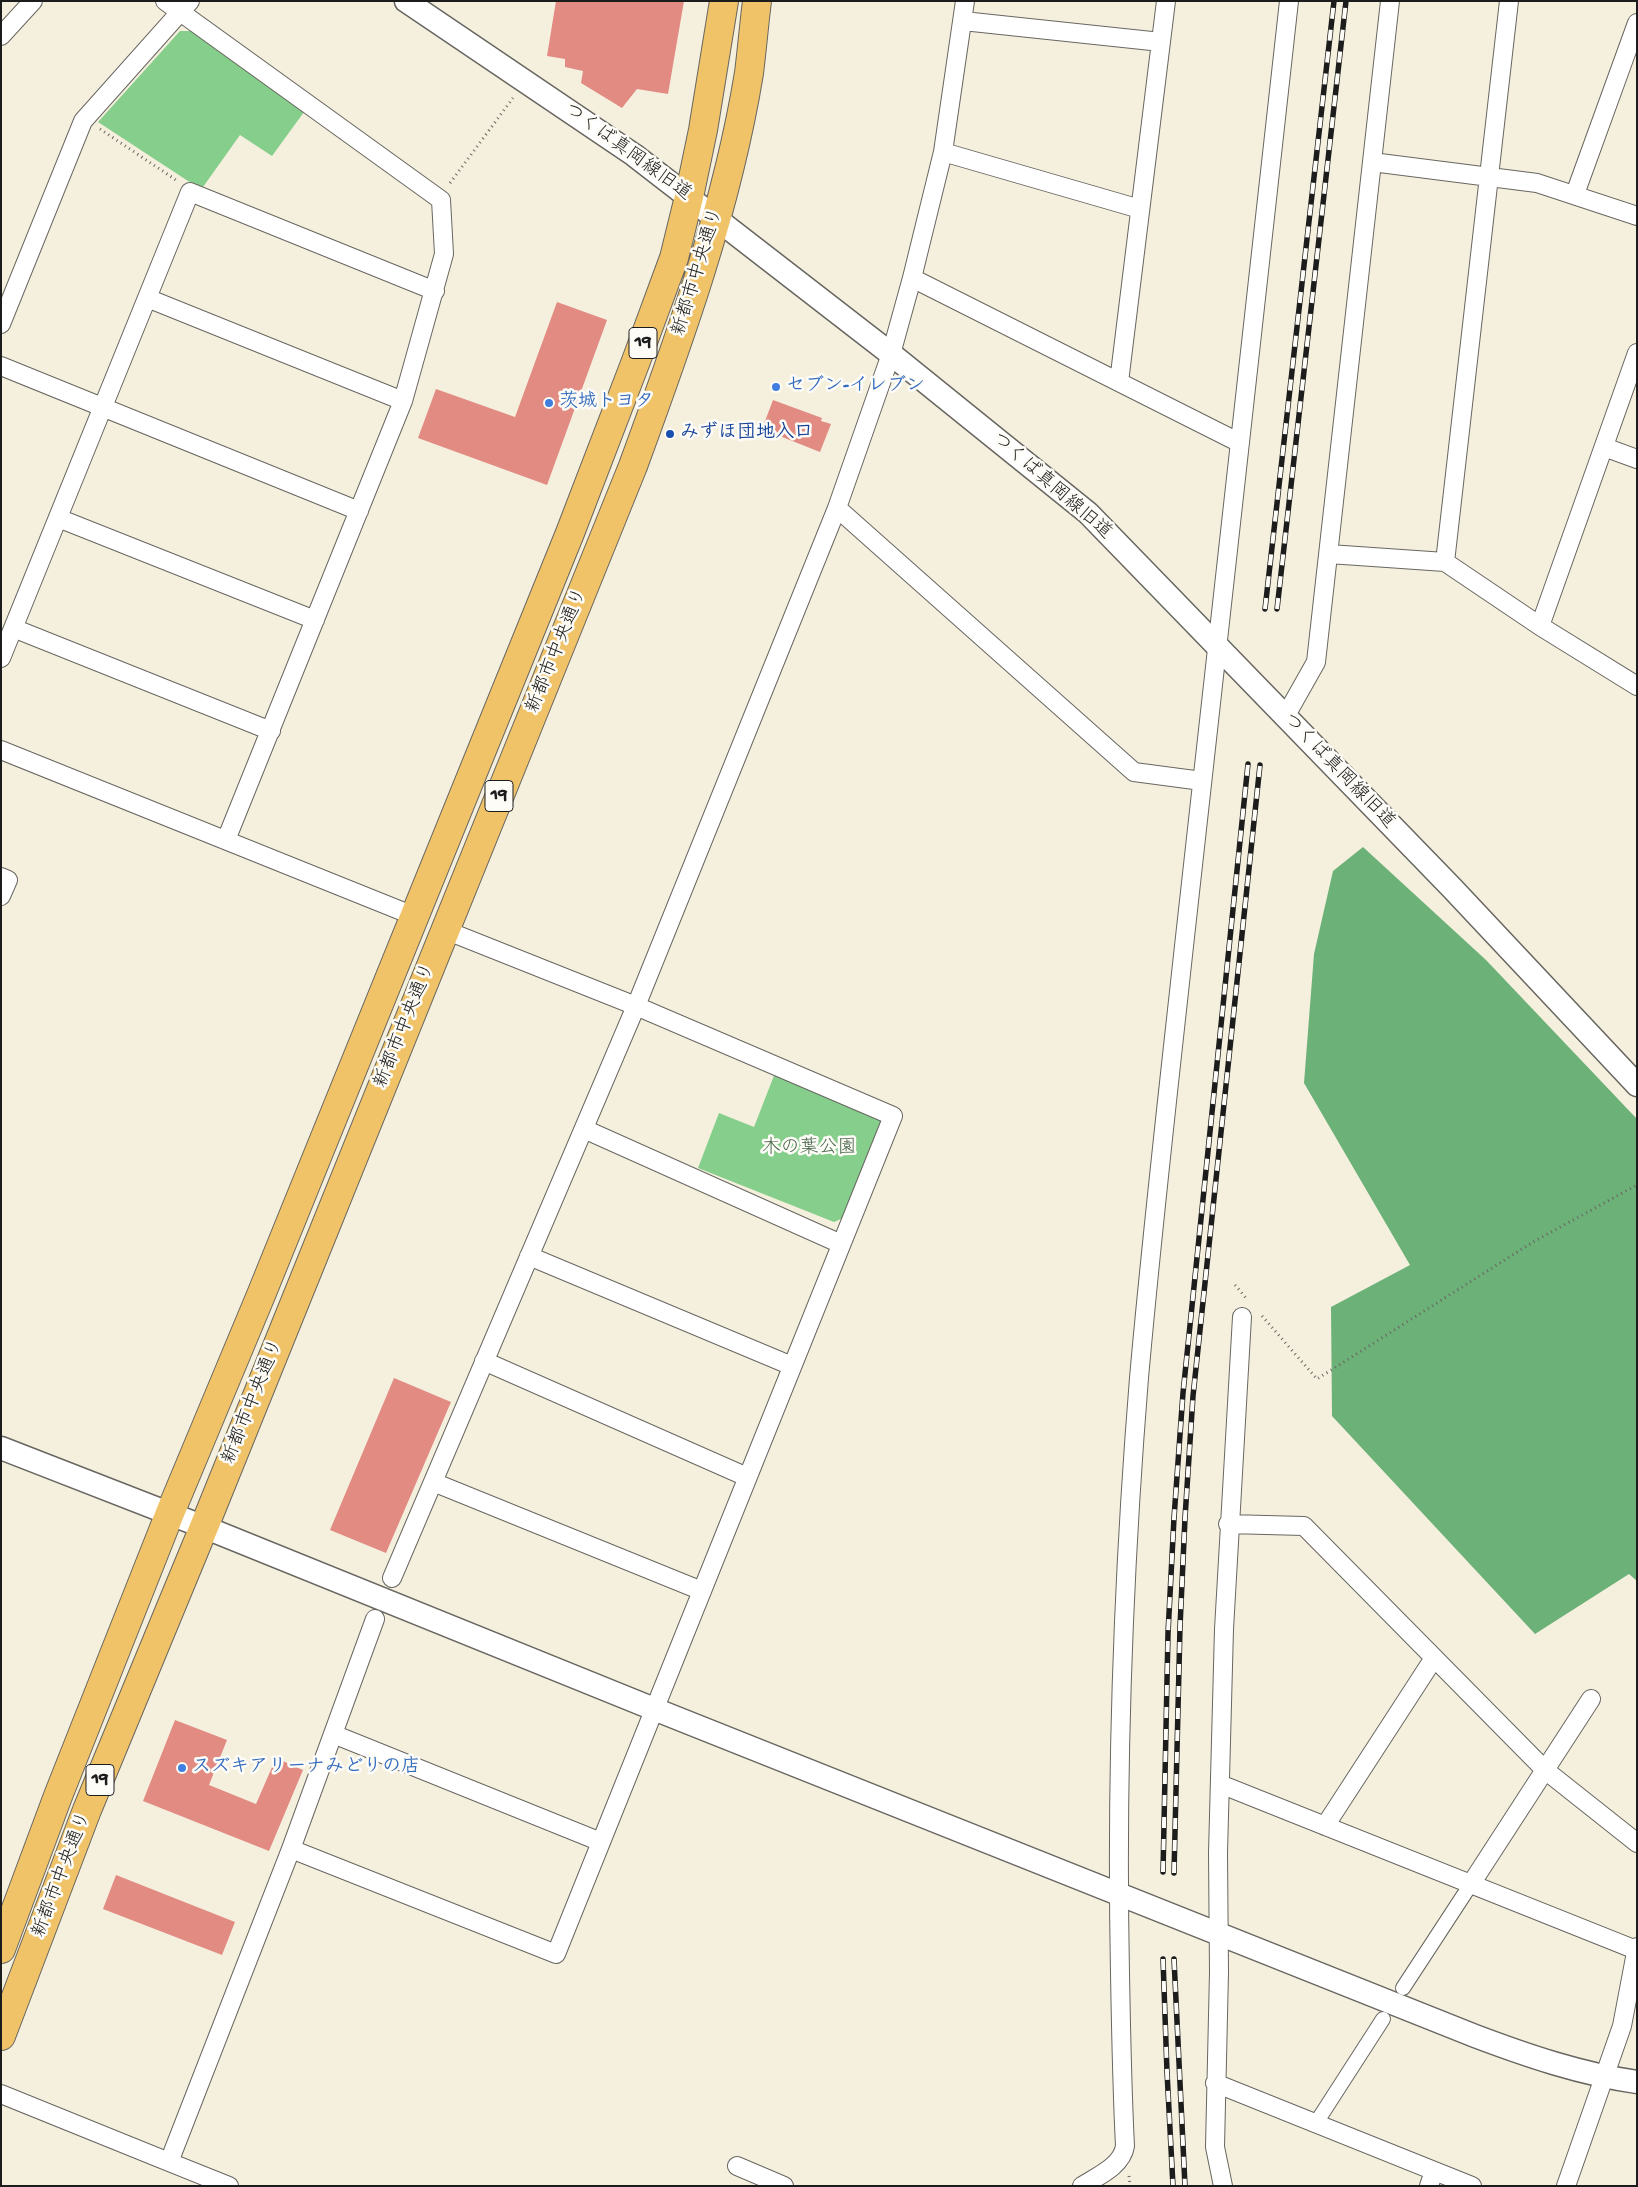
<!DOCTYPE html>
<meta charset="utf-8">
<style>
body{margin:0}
#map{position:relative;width:1638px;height:2187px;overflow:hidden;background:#f5f0de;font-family:"Gochi Hand",sans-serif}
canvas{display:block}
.frame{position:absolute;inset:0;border:2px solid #1c1c1c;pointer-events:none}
</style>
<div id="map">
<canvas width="1638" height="2187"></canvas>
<div class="frame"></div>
</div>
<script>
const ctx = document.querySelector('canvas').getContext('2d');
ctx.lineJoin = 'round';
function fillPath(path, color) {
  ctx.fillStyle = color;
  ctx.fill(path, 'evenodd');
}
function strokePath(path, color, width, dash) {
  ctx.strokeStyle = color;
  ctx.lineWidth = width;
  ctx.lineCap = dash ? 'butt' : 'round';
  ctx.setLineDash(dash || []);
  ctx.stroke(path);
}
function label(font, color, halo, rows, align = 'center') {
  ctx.font = font + ' "Gochi Hand","Klee One",sans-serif';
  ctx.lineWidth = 5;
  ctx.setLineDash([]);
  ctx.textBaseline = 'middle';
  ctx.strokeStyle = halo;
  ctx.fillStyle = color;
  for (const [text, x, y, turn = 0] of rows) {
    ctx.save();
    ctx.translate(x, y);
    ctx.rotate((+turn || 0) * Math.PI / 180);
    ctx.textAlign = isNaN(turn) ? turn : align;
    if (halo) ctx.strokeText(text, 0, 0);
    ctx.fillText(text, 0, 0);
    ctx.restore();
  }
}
fillPath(new Path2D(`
 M 180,31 L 191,31 L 304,112 L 272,156 L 240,135 L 203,187 L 188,181 L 98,122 Z
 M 775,1073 L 878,1115 L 882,1125 L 843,1218 L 834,1222 L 698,1168 L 719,1113 L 754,1127 Z`), '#85ce8b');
fillPath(new Path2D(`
 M 1363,847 L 1486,960 L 1637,1119 L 1637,1581 L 1629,1574 L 1535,1634 L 1332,1416 L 1331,1307 L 1410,1265 L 1304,1083 L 1314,954 L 1333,871 Z`), '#6cb177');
fillPath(new Path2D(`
 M 556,1 L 684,1 L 668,94 L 637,89 L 622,108 L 581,83 L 583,71 L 565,67 L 565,59 L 547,56 Z
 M 557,302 L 607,320 L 547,485 L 418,438 L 436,389 L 515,417 Z
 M 773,400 L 822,418 L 821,421 L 831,424 L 820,452 L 762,429 Z
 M 394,1378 L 451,1402 L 386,1553 L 330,1530 Z
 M 175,1720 L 227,1740 L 209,1785 L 256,1804 L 276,1758 L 303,1770 L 269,1851 L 143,1801 Z
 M 116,1875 L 235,1922 L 222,1955 L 103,1909 Z`), '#e28b83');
const pedestrian = new Path2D(`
 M 1403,1988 L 1471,1884
 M 1316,2123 L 1383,2019`);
const minor = new Path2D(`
 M 165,1 L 441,200 L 444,254 L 403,401 L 226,840
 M 963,21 L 1161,42
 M 1,36 L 33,1
 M 943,152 L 1140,209
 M 1372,162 L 1537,183 L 1637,216
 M 1575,194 L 1637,23
 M 912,278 L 943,152 L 965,1
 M 147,298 L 403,401
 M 1,324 L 83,121 L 190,1
 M 1,366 L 359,511
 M 1119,382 L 1166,1
 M 1604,447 L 1637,459
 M 837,508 L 1134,772 L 1202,781
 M 58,518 L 315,620
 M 1329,554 L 1445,562 L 1540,626 L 1637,686
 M 1445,562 L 1509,1
 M 1540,626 L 1637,353
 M 13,628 L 271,731
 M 1,658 L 190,192 L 435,291
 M 1285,717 L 1316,662 L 1390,1
 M 1,750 L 414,916
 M 1,877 L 8,880 L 1,896
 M 584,1129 L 841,1244
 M 529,1256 L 792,1366
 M 484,1361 L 747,1477
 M 433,1482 L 702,1591
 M 1228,1524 L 1304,1526 L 1545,1770 L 1637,1843
 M 392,1578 L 636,1006 L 445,930
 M 333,1734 L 601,1842
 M 1220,1784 L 1636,1950
 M 1325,1826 L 1434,1658
 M 291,1849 L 556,1954 L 893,1116 L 636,1006 L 837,508 L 891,354 L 912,278 L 1240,443
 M 1471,1884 L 1591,1699
 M 1215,2083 L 1472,2186
 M 1,2094 L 169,2162 L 291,1849 L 375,1619
 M 169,2162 L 229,2186
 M 737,2166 L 784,2186
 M 1082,2186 C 1098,2176 1122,2166 1125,2146 C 1122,2088 1121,2031 1120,1973 C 1116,1775 1123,1576 1139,1378 C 1152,1231 1169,1084 1185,937 C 1219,625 1254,313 1289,1
 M 1223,2186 L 1215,2147 L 1219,1972 L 1218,1853 L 1224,1629 L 1242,1317
 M 1429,2186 L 1434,2171
 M 1566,2186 L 1622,2026 L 1637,1947`);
const tertiary = new Path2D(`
 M 406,1 L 634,155 L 891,354 L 1088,513 L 1452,888 L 1637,1085
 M 1,1448 L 204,1527 L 654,1709 L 1475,2036 C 1528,2056 1581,2074 1637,2082`);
const primary = new Path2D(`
 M 1,1949 L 58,1796 L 170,1513 L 261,1295 L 570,533 L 636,361 L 674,258 L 689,197 L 703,130 L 724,1
 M 1,2036 L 87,1810 L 204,1527 L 633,466 C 680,338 727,208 749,73 C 752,49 754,25 757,1`);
strokePath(pedestrian, '#686660', 16);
strokePath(minor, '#686660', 20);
strokePath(tertiary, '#686660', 25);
strokePath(primary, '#686660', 30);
strokePath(new Path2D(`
 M 100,129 L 176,180
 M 450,183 L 513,98
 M 1235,1285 L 1246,1298
 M 1262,1316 L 1317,1379 L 1533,1242 L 1637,1185
 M 1129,2176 L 1130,2186`), '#686660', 3, [1, 4]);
strokePath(pedestrian, '#fff', 14);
strokePath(minor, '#fff', 18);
strokePath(tertiary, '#fff', 22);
strokePath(primary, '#f1c369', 28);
const rail = new Path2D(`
 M 1265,609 L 1334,1
 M 1277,609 L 1346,1
 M 1163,1872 L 1168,1633 L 1174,1518 L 1183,1393 L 1248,764
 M 1174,1873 L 1180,1627 L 1185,1518 L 1193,1396 L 1260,765
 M 1163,1959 L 1167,2072 L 1173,2186
 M 1174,1959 L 1185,2186`);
strokePath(rail, '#1c1c1c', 5.5);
strokePath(rail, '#fdfcf7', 4, [11]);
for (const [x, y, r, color] of [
 [776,387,5,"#3f7fe0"],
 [549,403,5,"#3f7fe0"],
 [670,434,5,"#1a4fb4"],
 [182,1768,5,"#3f7fe0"]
]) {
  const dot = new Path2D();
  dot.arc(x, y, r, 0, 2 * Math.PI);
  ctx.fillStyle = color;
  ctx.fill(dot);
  strokePath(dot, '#fdfcf7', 2);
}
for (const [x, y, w] of [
 [643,343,28],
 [499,796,28],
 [100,1780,28]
]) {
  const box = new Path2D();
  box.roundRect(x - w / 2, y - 15.5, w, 31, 4);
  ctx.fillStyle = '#fdfcf7';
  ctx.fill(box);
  strokePath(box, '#1c1c1c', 1);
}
label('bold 18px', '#1c1c1c', null, [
 ["19",643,343],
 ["19",499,796],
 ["19",100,1780]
]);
label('19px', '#1c1c1c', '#fdfcf7', [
 ["つくば真岡線旧道",627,153,36],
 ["新都市中央通り",699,272,-73],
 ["つくば真岡線旧道",1051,487,41],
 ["新都市中央通り",558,651,-68],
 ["つくば真岡線旧道",1338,772,46],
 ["新都市中央通り",406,1026,-68],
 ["新都市中央通り",254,1402,-68],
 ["新都市中央通り",63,1875,-69]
]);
label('bold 19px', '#366cbe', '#fdfcf7', [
 ["セブン-イレブン",786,387],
 ["茨城トヨタ",559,403],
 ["スズキアリーナみどりの店",192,1768]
], 'left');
label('bold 19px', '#164399', '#fdfcf7', [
 ["みずほ団地入口",680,434]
], 'left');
label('19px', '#466348', '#fdfcf7', [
 ["木の葉公園",809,1149]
]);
</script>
